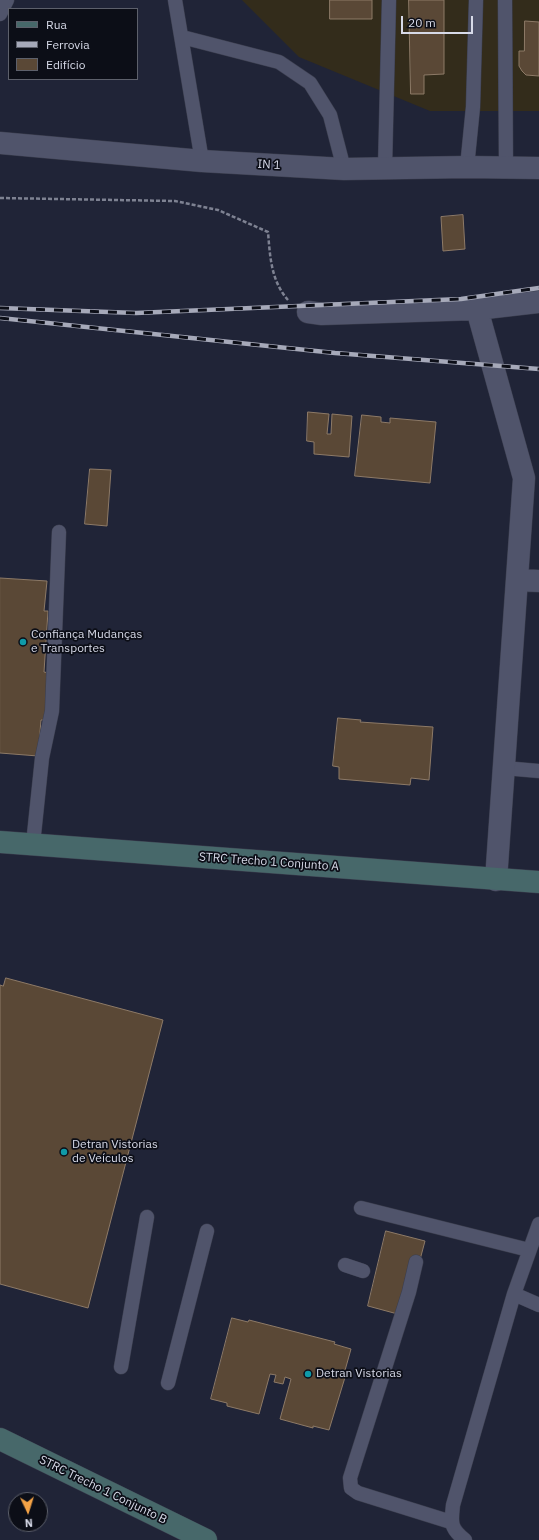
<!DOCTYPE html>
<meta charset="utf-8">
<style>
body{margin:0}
#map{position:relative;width:539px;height:1540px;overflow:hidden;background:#202437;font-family:"IBM Plex Sans",sans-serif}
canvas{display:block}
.legend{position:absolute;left:8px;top:8px;width:130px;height:72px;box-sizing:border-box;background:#0c0e17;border:1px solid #5d606b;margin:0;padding:5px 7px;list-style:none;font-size:12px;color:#d7dae8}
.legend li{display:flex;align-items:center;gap:8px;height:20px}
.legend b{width:20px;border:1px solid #5d606b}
.north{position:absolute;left:8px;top:1492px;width:40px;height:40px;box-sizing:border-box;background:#0c0e17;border:1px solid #5d606b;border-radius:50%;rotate:176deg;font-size:11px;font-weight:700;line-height:16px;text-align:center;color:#d7dae8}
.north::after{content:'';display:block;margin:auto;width:14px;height:18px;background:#f5a346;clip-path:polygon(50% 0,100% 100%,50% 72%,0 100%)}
.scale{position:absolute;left:401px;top:16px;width:72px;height:18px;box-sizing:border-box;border:2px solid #d7dae8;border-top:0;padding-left:5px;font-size:12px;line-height:14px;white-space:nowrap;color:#d7dae8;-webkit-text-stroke:3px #0c0e17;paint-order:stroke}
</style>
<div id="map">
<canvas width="539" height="1540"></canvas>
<ul class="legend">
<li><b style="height:5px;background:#47686a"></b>Rua</li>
<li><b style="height:5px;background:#a6a9b9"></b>Ferrovia</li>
<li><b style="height:11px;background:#5a4836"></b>Edifício</li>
</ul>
<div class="north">N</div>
<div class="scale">20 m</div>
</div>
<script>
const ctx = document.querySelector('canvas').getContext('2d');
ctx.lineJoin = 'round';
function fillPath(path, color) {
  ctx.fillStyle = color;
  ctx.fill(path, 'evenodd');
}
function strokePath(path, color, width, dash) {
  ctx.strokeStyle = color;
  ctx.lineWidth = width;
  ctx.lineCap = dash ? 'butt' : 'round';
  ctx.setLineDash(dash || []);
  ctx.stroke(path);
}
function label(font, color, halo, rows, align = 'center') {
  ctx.font = font + ' "IBM Plex Sans",sans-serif';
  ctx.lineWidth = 3.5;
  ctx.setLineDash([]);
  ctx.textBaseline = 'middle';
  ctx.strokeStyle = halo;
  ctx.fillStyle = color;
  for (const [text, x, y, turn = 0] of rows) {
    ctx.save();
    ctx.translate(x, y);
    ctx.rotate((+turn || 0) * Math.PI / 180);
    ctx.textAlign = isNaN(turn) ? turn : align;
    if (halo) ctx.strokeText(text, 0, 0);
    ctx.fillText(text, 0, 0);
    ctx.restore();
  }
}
fillPath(new Path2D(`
 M 242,0 L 539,0 L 539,111 L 430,111 L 299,57 Z`), '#332c1b');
const building = new Path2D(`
 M 330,0 L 372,0 L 372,19 L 330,19 Z
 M 409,0 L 444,0 L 444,74 L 424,75 L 424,94 L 411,94 Z
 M 525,21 L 539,22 L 539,76 L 526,75 L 522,71 L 519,66 L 519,51 L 524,51 Z
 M 463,215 L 465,249 L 443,251 L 441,217 Z
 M 308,412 L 329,414 L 327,434 L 331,434 L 332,414 L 352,416 L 349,457 L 314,454 L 314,442 L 307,441 Z
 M 362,415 L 381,417 L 381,422 L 390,423 L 390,418 L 436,422 L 430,483 L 355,476 Z
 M 90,469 L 111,470 L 107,526 L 85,524 Z
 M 0,578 L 47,581 L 44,611 L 48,611 L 44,672 L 49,673 L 46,720 L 41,720 L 38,756 L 0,753 Z
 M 338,718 L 361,720 L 360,722 L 433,727 L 429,780 L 411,778 L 410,785 L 339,779 L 339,767 L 333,766 Z
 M 6,978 L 163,1020 L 88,1308 L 0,1284 L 0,985 L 3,986 Z
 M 386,1231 L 425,1241 L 405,1316 L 368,1306 Z
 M 232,1318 L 248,1322 L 249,1320 L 335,1342 L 334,1344 L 351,1349 L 344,1374 L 346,1374 L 329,1430 L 313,1426 L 313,1428 L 280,1419 L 291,1379 L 285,1377 L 283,1384 L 274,1382 L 276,1375 L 270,1374 L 259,1414 L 227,1406 L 227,1403 L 211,1399 Z`);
fillPath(building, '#5a4836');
strokePath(building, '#8d7a67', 1);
const service = new Path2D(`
 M 175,0 L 202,161
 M 505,0 L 506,167
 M 0,14 L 7,0
 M 182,37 L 279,62 L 310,83 L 330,115 L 344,169
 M 467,167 L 473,107 L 476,0
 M 385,168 L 389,0
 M 504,768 L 539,771
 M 33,844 L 42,758 L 52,711 L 59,532
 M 361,1208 L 529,1250
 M 416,1262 L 409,1292 L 350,1478 L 351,1488 L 358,1493 L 451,1522
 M 345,1265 L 363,1271
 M 514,1294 L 539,1305
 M 121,1367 L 147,1217
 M 168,1383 L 207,1231
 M 465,1540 C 450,1528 451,1523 453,1505 L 514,1294 L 539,1224`);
const minor = new Path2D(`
 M 477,309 L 524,478 L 496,880
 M 308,312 L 322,314 L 477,309 L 539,302
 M 517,580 L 539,581`);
const tertiary = new Path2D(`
 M 0,143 L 202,161 L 344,169 L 467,167 L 539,168`);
const secondary = new Path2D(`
 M 0,842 L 539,882
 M 0,1439 L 206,1540`);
strokePath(service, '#3b3e4e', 15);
strokePath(minor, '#3b3e4e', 23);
strokePath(tertiary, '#3b3e4e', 23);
strokePath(secondary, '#3b3e4e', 23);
strokePath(new Path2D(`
 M 0,198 L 175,201 L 218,210 L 268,232 C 270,256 271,281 288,300`), '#7e8292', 2.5, [4, 2]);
strokePath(service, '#50546b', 14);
strokePath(minor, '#50546b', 22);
strokePath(tertiary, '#50546b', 22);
strokePath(secondary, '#47686a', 22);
const rail = new Path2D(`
 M 0,308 L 136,313 L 461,299 L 539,288
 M 0,318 L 335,353 L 539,369`);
strokePath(rail, '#a6a9b9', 4.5);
strokePath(rail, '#0c0e17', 3, [9]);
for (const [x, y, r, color] of [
 [23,642,4,"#0f9aa8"],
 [64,1152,4,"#0f9aa8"],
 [308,1374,4,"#0f9aa8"]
]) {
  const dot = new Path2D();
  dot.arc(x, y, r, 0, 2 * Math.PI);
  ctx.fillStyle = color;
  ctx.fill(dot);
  strokePath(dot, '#0c0e17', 1.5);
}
label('12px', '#d7dae8', '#0c0e17', [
 ["IN 1",269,165,3],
 ["STRC Trecho 1 Conjunto A",269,862,4],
 ["STRC Trecho 1 Conjunto B",103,1490,26]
]);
label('12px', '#d7dae8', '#0c0e17', [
 ["Confiança Mudanças",31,635],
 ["e Transportes",31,649],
 ["Detran Vistorias",72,1145],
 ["de Veículos",72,1159],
 ["Detran Vistorias",316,1374]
], 'left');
</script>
